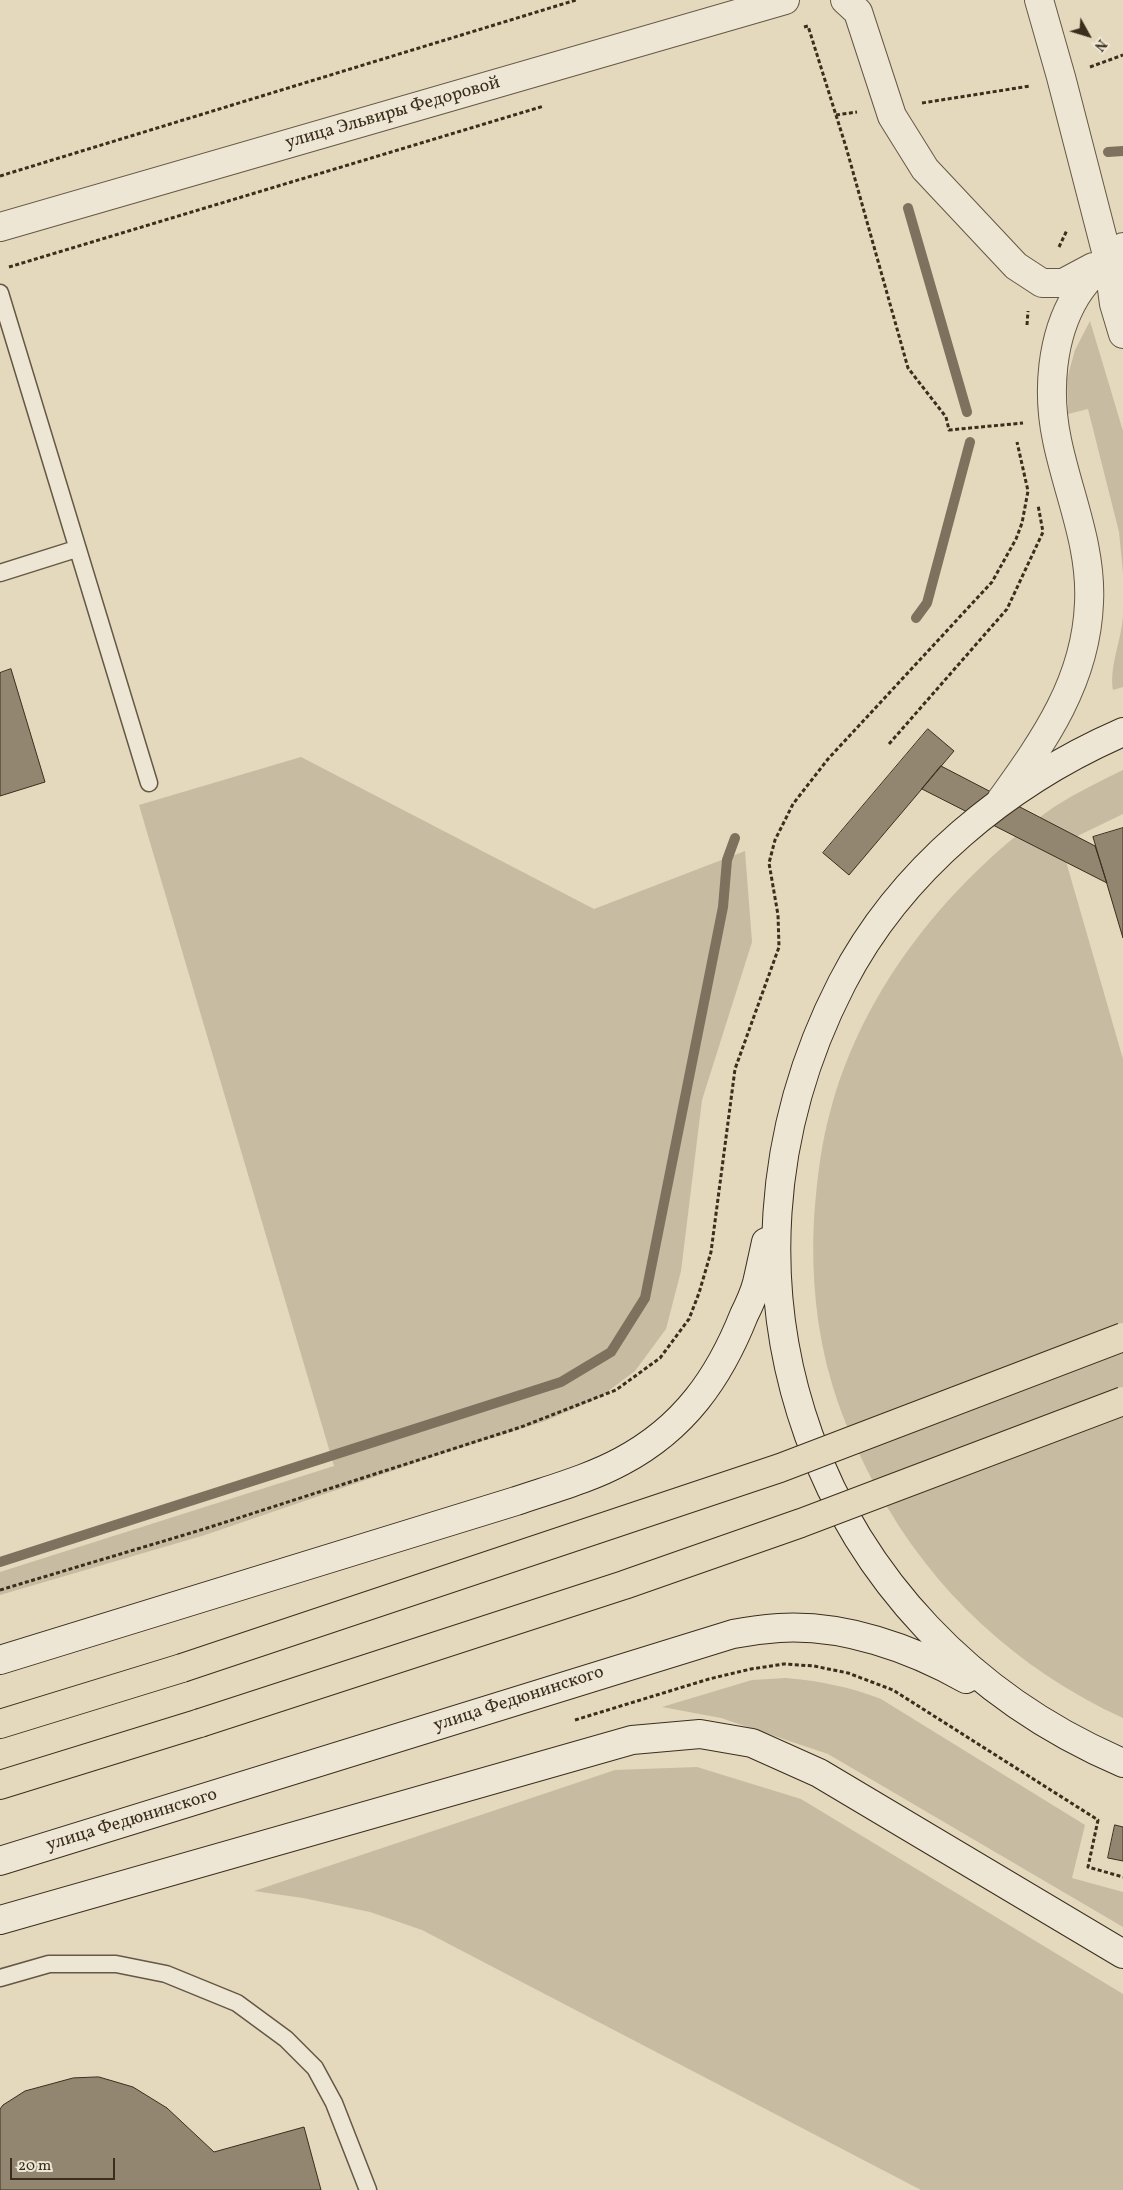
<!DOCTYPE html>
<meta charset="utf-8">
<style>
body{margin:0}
#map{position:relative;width:1123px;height:2190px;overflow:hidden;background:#e4d8bd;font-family:Vollkorn,serif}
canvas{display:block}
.north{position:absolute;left:1063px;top:10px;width:50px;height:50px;-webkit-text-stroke:4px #ede6d4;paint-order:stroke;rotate:129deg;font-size:14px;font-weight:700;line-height:20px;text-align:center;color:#3b2e1d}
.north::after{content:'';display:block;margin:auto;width:18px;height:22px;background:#3b2e1d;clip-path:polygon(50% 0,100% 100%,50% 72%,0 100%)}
.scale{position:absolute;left:10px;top:2158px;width:105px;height:22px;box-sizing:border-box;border:2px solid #3b2e1d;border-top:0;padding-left:6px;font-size:15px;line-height:18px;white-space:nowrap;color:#3b2e1d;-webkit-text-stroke:4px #ede6d4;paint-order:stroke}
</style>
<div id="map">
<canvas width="1123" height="2190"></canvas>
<div class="north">N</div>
<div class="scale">20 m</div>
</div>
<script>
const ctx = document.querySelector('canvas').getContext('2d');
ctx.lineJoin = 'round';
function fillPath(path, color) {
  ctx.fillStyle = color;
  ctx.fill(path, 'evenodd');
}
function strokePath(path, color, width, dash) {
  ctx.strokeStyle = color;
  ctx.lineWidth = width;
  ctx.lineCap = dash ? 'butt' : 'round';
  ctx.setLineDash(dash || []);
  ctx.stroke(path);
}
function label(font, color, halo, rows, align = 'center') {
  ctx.font = font + ' Vollkorn,serif';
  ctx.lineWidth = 4.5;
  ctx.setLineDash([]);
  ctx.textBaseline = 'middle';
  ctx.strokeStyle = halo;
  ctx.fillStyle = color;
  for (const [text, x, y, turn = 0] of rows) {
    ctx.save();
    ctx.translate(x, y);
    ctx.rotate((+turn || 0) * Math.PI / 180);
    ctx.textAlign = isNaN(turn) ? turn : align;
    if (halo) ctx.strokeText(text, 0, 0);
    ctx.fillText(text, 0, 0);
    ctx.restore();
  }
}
fillPath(new Path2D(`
 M 1090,321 L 1123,431 L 1123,573 L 1119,532 L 1088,409 L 1068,414 L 1067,379 L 1075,350 Z
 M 1123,615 L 1123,687 L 1113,690 C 1109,667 1122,638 1123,615 Z
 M 301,757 L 594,909 L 745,851 L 752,942 L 702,1100 L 681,1271 L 666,1329 L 635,1371 L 599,1398 L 545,1421 L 427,1459 L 205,1535 L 0,1595 L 0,1572 L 334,1466 L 139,805 Z
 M 1123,770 L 1123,814 L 1061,844 L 1123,1059 L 1123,1718 C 1018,1670 932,1591 877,1489 C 859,1455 843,1421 832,1384 C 816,1330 811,1274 814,1218 C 817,1180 821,1142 832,1105 C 866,984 952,879 1054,807 C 1076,793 1100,781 1123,770 Z
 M 786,1678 C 820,1681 850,1687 881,1699 L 1085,1825 L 1072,1878 L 1123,1892 L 1123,1927 L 828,1754 L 721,1718 L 662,1707 L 752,1680 Z
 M 697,1767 L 801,1799 L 1123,1994 L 1123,2190 L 921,2190 L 422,1930 L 370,1912 L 303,1898 L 254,1891 L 615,1770 Z`), '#c7bba2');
strokePath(new Path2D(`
 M 1108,152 L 1123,151
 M 908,208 L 967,412
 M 916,618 L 927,603 L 970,442
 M 0,1562 L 561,1382 L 611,1352 L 645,1298 L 723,907 L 727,860 L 735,838`), '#7e715d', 10);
const building = new Path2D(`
 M 11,669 L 45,782 L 0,796 L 0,673 Z
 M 928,729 L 954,751 L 849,875 L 823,853 Z
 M 941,766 L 1095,846 L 1107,883 L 922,789 Z
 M 1123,828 L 1123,938 L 1093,837 Z
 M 1115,1825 L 1123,1827 L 1123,1861 L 1108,1858 Z
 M 99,2077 L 133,2087 L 167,2108 L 214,2152 L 304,2127 L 321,2190 L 0,2190 L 0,2109 L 3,2105 L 25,2091 L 73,2078 Z`);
fillPath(building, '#938670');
strokePath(building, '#3b2e1d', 1);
const service = new Path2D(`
 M 0,293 L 149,783
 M 0,573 L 76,549
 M 0,1978 L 49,1964 L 116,1964 L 166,1974 L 237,2003 L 286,2039 L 315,2068 L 334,2103 L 368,2190`);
const minor = new Path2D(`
 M 845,0 L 858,12 L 892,116 L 925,169 L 1016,266 L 1042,283 L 1063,283 L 1093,267
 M 1039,0 L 1061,77 L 1108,259 L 1114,304 L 1123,334
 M 0,227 L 785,0
 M 1001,800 C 1045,739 1086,681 1089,603 C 1092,546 1068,494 1057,440 C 1047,393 1051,337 1076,296 C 1086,279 1107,259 1123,247`);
const secondary = new Path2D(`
 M 1123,732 C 1008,782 900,870 842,983 C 688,1282 814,1631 1123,1763
 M 0,1660 L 516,1501 C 551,1489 589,1479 622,1461 C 684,1428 719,1378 744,1315 C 749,1305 754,1294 757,1283 C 760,1270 763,1256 766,1242
 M 0,1861 L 733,1634 C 748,1631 764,1629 779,1628 C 843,1624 911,1648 966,1679
 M 0,1920 L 632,1740 L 700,1734 L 752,1743 L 819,1773 L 1123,1954`);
const trunk = new Path2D(`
 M 0,1724 L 182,1668
 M 0,1785 L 200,1723`);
strokePath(service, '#655845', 19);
strokePath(minor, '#655845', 30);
strokePath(secondary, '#3b2e1d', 30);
strokePath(trunk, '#3b2e1d', 30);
strokePath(new Path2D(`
 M 804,27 L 808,26 L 846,147 L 908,368 L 946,417 L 949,430 L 1023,423
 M 1090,67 L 1123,55
 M 922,103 L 1030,86
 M 836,115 L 857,112
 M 0,176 L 576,0
 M 1059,247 L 1067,230
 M 9,267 L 544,106
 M 1027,325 L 1028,311
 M 889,744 L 1007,609 L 1043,532 L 1038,505
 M 0,1590 L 204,1529 L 521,1427 L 616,1390 L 660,1358 L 689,1319 L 699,1293 L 711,1252 L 735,1069 L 779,947 L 778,915 L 769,863 L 775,840 L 793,804 L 828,759 L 992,582 L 1016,539 L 1022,523 L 1028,491 L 1017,442
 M 575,1720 L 709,1679 L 751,1669 L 784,1664 L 814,1666 L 848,1673 L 893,1690 L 1098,1820 L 1088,1867 L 1123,1877`), '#3b2e1d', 3, [4, 2.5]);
strokePath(service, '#ede6d4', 16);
strokePath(minor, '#ede6d4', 28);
strokePath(secondary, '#ede6d4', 28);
strokePath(trunk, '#e4d8bd', 28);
const trunkBridge = new Path2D(`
 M 182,1668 L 780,1468 L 1123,1337
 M 200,1723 L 624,1585 L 801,1523 L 1123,1401`);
strokePath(trunkBridge, '#3b2e1d', 30, []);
strokePath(trunkBridge, '#e4d8bd', 28);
label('18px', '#3b2e1d', '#ede6d4', [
 ["улица Эльвиры Федоровой",393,114,-16],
 ["улица Федюнинского",519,1700,-18],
 ["улица Федюнинского",132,1821,-17]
]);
</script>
